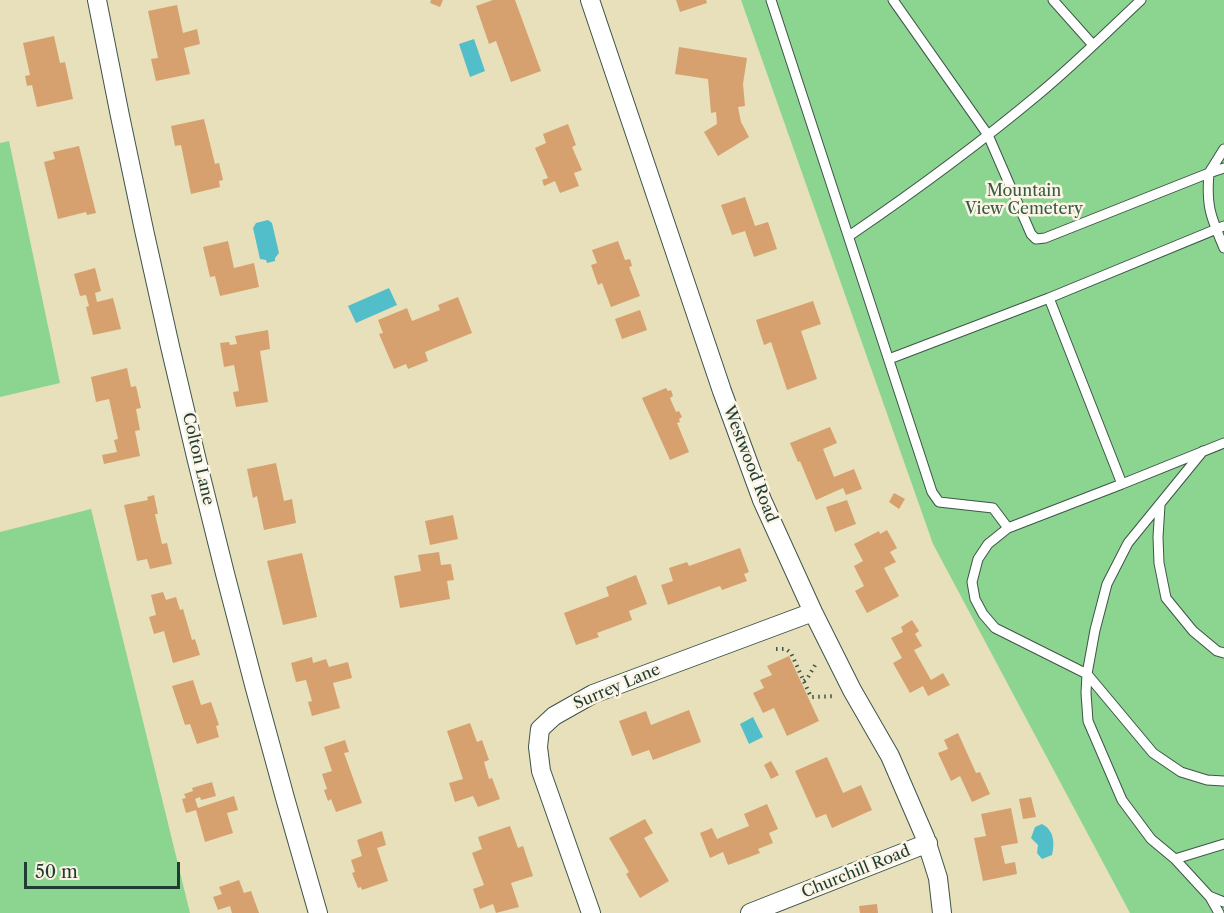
<!DOCTYPE html>
<style>
body{margin:0}
#map{position:relative;width:1224px;height:913px;overflow:hidden;background:#e7e0bb;font-family:"Libre Caslon Text",serif}
canvas{display:block}
.scale{position:absolute;left:24px;top:862px;width:156px;height:27px;box-sizing:border-box;border:3px solid #1f3d34;border-top:0;padding-left:8px;font-size:18px;line-height:21px;white-space:nowrap;color:#1f3d34;-webkit-text-stroke:4px #fcf5e5;paint-order:stroke}
</style>
<div id="map">
<canvas width="1224" height="913"></canvas>
<div class="scale">50 m</div>
</div>
<script>
const ctx = document.querySelector('canvas').getContext('2d');
ctx.lineJoin = 'round';
function fillPath(path, color) {
  ctx.fillStyle = color;
  ctx.fill(path, 'evenodd');
}
function strokePath(path, color, width, dash) {
  ctx.strokeStyle = color;
  ctx.lineWidth = width;
  ctx.lineCap = dash ? 'butt' : 'round';
  ctx.setLineDash(dash || []);
  ctx.stroke(path);
}
function label(font, color, halo, rows, align = 'center') {
  ctx.font = font + ' "Libre Caslon Text",serif';
  ctx.lineWidth = 5;
  ctx.setLineDash([]);
  ctx.textBaseline = 'middle';
  ctx.strokeStyle = halo;
  ctx.fillStyle = color;
  for (const [text, x, y, turn = 0] of rows) {
    ctx.save();
    ctx.translate(x, y);
    ctx.rotate((+turn || 0) * Math.PI / 180);
    ctx.textAlign = isNaN(turn) ? turn : align;
    if (halo) ctx.strokeText(text, 0, 0);
    ctx.fillText(text, 0, 0);
    ctx.restore();
  }
}
fillPath(new Path2D(`
 M 741,0 L 1224,0 L 1224,913 L 1130,913 L 933,544 Z
 M 9,141 L 60,383 L 0,397 L 0,143 Z
 M 91,509 L 190,913 L 0,913 L 0,532 Z`), '#8cd591');
fillPath(new Path2D(`
 M 474,39 L 485,71 L 470,77 L 459,44 Z
 M 268,220 L 272,223 L 279,253 L 275,258 L 275,261 L 267,263 L 266,260 L 260,259 L 253,228 L 256,223 Z
 M 389,288 L 397,305 L 356,323 L 348,306 Z
 M 753,717 L 763,737 L 749,744 L 740,724 Z
 M 1042,824 C 1054,830 1055,843 1052,855 L 1042,859 L 1037,853 L 1038,845 L 1031,838 L 1035,827 Z`), '#51beca');
fillPath(new Path2D(`
 M 431,0 L 443,0 L 440,7 L 430,3 Z
 M 493,0 L 515,0 L 541,71 L 511,82 L 496,41 L 489,44 L 476,6 Z
 M 676,0 L 706,0 L 707,3 L 680,12 Z
 M 177,5 L 183,33 L 197,29 L 200,44 L 184,48 L 190,74 L 156,81 L 151,59 L 158,58 L 148,11 Z
 M 54,36 L 60,63 L 65,62 L 73,99 L 37,107 L 32,85 L 27,86 L 25,76 L 30,75 L 23,43 Z
 M 679,47 L 747,58 L 743,84 L 745,106 L 738,107 L 741,122 L 749,137 L 718,156 L 704,132 L 717,124 L 716,112 L 711,113 L 708,79 L 675,74 Z
 M 204,119 L 215,164 L 219,163 L 223,180 L 219,181 L 220,187 L 191,194 L 181,145 L 175,146 L 171,126 Z
 M 568,124 L 576,145 L 572,147 L 582,170 L 574,173 L 579,186 L 560,193 L 555,181 L 544,186 L 542,180 L 548,178 L 535,148 L 546,143 L 543,134 Z
 M 79,146 L 96,213 L 87,215 L 86,212 L 58,219 L 44,162 L 55,159 L 53,152 Z
 M 745,197 L 755,226 L 768,222 L 777,249 L 754,257 L 745,231 L 732,235 L 721,205 Z
 M 228,241 L 234,268 L 254,263 L 259,287 L 220,296 L 215,276 L 210,277 L 203,247 Z
 M 618,241 L 625,260 L 630,259 L 632,266 L 629,267 L 640,296 L 611,307 L 602,283 L 598,285 L 591,265 L 597,263 L 592,250 Z
 M 95,268 L 101,291 L 95,293 L 97,302 L 113,298 L 121,329 L 93,335 L 86,307 L 89,306 L 86,295 L 80,296 L 74,274 Z
 M 458,297 L 472,333 L 425,352 L 428,361 L 408,369 L 406,364 L 394,369 L 379,334 L 383,333 L 378,320 L 407,308 L 412,321 L 440,310 L 438,305 Z
 M 813,301 L 821,324 L 801,331 L 817,379 L 787,390 L 771,342 L 764,345 L 756,320 Z
 M 640,310 L 647,330 L 622,339 L 615,319 Z
 M 268,330 L 270,349 L 260,351 L 268,402 L 236,407 L 233,392 L 239,391 L 234,365 L 224,367 L 220,343 L 229,342 L 230,345 L 237,344 L 235,336 Z
 M 127,368 L 131,387 L 136,386 L 141,408 L 136,409 L 140,430 L 135,431 L 140,456 L 104,464 L 102,455 L 117,452 L 114,440 L 118,439 L 109,399 L 96,402 L 91,377 Z
 M 666,388 L 668,391 L 671,390 L 673,396 L 670,398 L 676,412 L 679,411 L 682,417 L 679,419 L 680,422 L 677,423 L 689,452 L 670,460 L 642,398 Z
 M 830,427 L 837,443 L 823,449 L 834,477 L 854,469 L 862,489 L 846,495 L 843,488 L 816,500 L 800,461 L 798,462 L 790,443 Z
 M 276,463 L 284,501 L 292,499 L 296,523 L 264,530 L 257,496 L 253,498 L 247,469 Z
 M 894,493 L 905,499 L 899,509 L 889,502 Z
 M 154,495 L 158,514 L 155,514 L 162,544 L 167,543 L 172,564 L 150,569 L 147,559 L 137,561 L 124,505 L 148,500 L 147,497 Z
 M 847,500 L 856,524 L 835,532 L 826,507 Z
 M 453,515 L 458,539 L 430,545 L 425,521 Z
 M 887,530 L 897,548 L 890,552 L 896,562 L 884,568 L 899,596 L 867,613 L 855,591 L 864,586 L 854,566 L 863,561 L 854,544 L 879,531 L 880,534 Z
 M 740,548 L 749,572 L 744,574 L 747,581 L 722,590 L 720,586 L 668,605 L 661,585 L 673,581 L 669,568 L 687,562 L 689,566 Z
 M 439,552 L 441,565 L 451,564 L 454,580 L 447,581 L 450,599 L 400,608 L 394,576 L 421,571 L 418,555 Z
 M 302,553 L 317,617 L 283,625 L 267,561 Z
 M 636,575 L 647,604 L 629,611 L 632,620 L 597,633 L 599,637 L 576,645 L 564,613 L 609,596 L 606,587 Z
 M 163,592 L 166,600 L 176,597 L 180,610 L 183,609 L 192,640 L 195,639 L 200,655 L 173,663 L 164,631 L 154,634 L 149,617 L 156,615 L 151,595 Z
 M 912,620 L 919,631 L 915,634 L 922,646 L 914,650 L 931,680 L 943,673 L 950,685 L 928,696 L 923,686 L 910,693 L 893,663 L 902,658 L 891,638 L 903,632 L 901,627 Z
 M 789,656 L 819,721 L 787,736 L 774,708 L 763,713 L 753,693 L 764,688 L 760,680 L 772,675 L 767,666 Z
 M 312,657 L 313,663 L 326,659 L 329,667 L 348,662 L 352,678 L 333,683 L 340,708 L 312,716 L 308,702 L 312,701 L 306,680 L 296,682 L 291,663 Z
 M 193,680 L 201,705 L 211,702 L 219,725 L 216,726 L 219,737 L 197,744 L 190,724 L 185,725 L 172,686 Z
 M 689,710 L 701,742 L 653,760 L 649,750 L 632,756 L 619,721 L 646,711 L 651,725 Z
 M 470,723 L 477,742 L 482,740 L 489,760 L 484,762 L 489,779 L 492,778 L 500,799 L 478,807 L 473,796 L 455,802 L 449,783 L 463,779 L 447,731 Z
 M 958,733 L 976,773 L 980,772 L 990,794 L 972,802 L 960,776 L 951,781 L 938,753 L 948,749 L 944,740 Z
 M 345,740 L 349,752 L 344,753 L 362,803 L 336,812 L 331,799 L 328,801 L 324,790 L 327,789 L 322,774 L 332,771 L 324,747 Z
 M 827,757 L 843,793 L 861,785 L 872,810 L 832,828 L 826,814 L 816,818 L 795,771 Z
 M 771,761 L 779,775 L 771,779 L 764,765 Z
 M 212,782 L 216,796 L 201,800 L 200,797 L 195,799 L 198,808 L 234,796 L 238,810 L 227,813 L 233,833 L 205,842 L 196,810 L 186,813 L 182,799 L 186,798 L 184,794 L 193,791 L 192,788 Z
 M 1031,797 L 1036,817 L 1023,819 L 1019,799 Z
 M 767,804 L 778,829 L 769,833 L 773,843 L 758,849 L 760,853 L 728,865 L 723,852 L 710,858 L 700,833 L 712,828 L 717,839 L 749,826 L 744,814 Z
 M 1011,808 L 1018,843 L 1001,846 L 1005,864 L 1015,862 L 1017,874 L 983,881 L 974,838 L 986,836 L 981,814 Z
 M 645,819 L 653,833 L 644,838 L 669,881 L 640,898 L 626,874 L 629,872 L 609,838 Z
 M 510,826 L 518,848 L 523,846 L 533,876 L 511,883 L 519,907 L 496,913 L 493,904 L 480,909 L 473,889 L 484,885 L 472,853 L 482,849 L 478,837 Z
 M 382,831 L 386,845 L 377,848 L 388,881 L 362,890 L 361,887 L 358,888 L 352,873 L 355,872 L 351,860 L 362,856 L 357,840 Z
 M 239,880 L 244,893 L 251,891 L 259,913 L 232,913 L 230,906 L 218,910 L 213,897 L 222,894 L 219,887 Z
 M 877,904 L 878,913 L 860,913 L 859,906 Z`), '#d6a16e');
const lane = new Path2D(`
 M 771,0 L 932,492 L 939,502 L 993,508 L 1008,528
 M 893,0 L 988,135 L 1031,234 L 1036,239 L 1045,238 L 1209,173 C 1206,207 1211,217 1224,248
 M 1053,0 L 1093,45
 M 1224,149 L 1209,173 L 1224,168
 M 1224,226 L 1049,298 L 1122,484 L 1008,528 L 988,544 L 978,559 L 972,582 L 975,599 L 983,614 L 995,628 L 1087,674 L 1153,753 L 1181,772 L 1207,780 L 1224,781
 M 849,236 C 915,191 979,144 1040,93 C 1075,64 1108,31 1141,0
 M 889,359 L 1049,298
 M 1203,451 L 1128,543 L 1107,584 L 1095,630 L 1087,674 L 1086,693 L 1088,721 L 1122,800 L 1151,839 L 1175,859 L 1209,896 L 1224,902
 M 1122,484 L 1224,443
 M 1160,505 L 1158,537 L 1159,563 L 1166,598 L 1193,631 L 1217,651 L 1224,653
 M 1175,859 L 1224,844
 M 1210,897 L 1219,913`);
const street = new Path2D(`
 M 97,0 C 156,307 230,613 318,913
 M 590,0 L 722,391 L 762,500 L 813,612 L 852,690 L 890,756 L 925,837 L 938,878 L 942,913
 M 591,913 L 541,771 L 538,747 L 540,729 L 554,716 L 593,694 L 813,612
 M 750,913 L 928,843`);
strokePath(lane, '#3d5548', 11);
strokePath(street, '#3d5548', 20);
strokePath(new Path2D(`
 M 776,649 L 786,649 L 791,653 L 811,697 L 835,696
 M 804,681 L 807,679 L 817,662`), '#3d5548', 4, [1.5, 4.5]);
strokePath(lane, '#fff', 9);
strokePath(street, '#fff', 18);
label('16px', '#355b47', '#fcf5e5', [
 ["Mountain",1024,191],
 ["View Cemetery",1024,209]
]);
label('16px', '#1f3d34', '#fcf5e5', [
 ["Colton Lane",198,459,77],
 ["Westwood Road",750,464,69],
 ["Surrey Lane",617,687,-23],
 ["Churchill Road",856,872,-22]
]);
</script>
